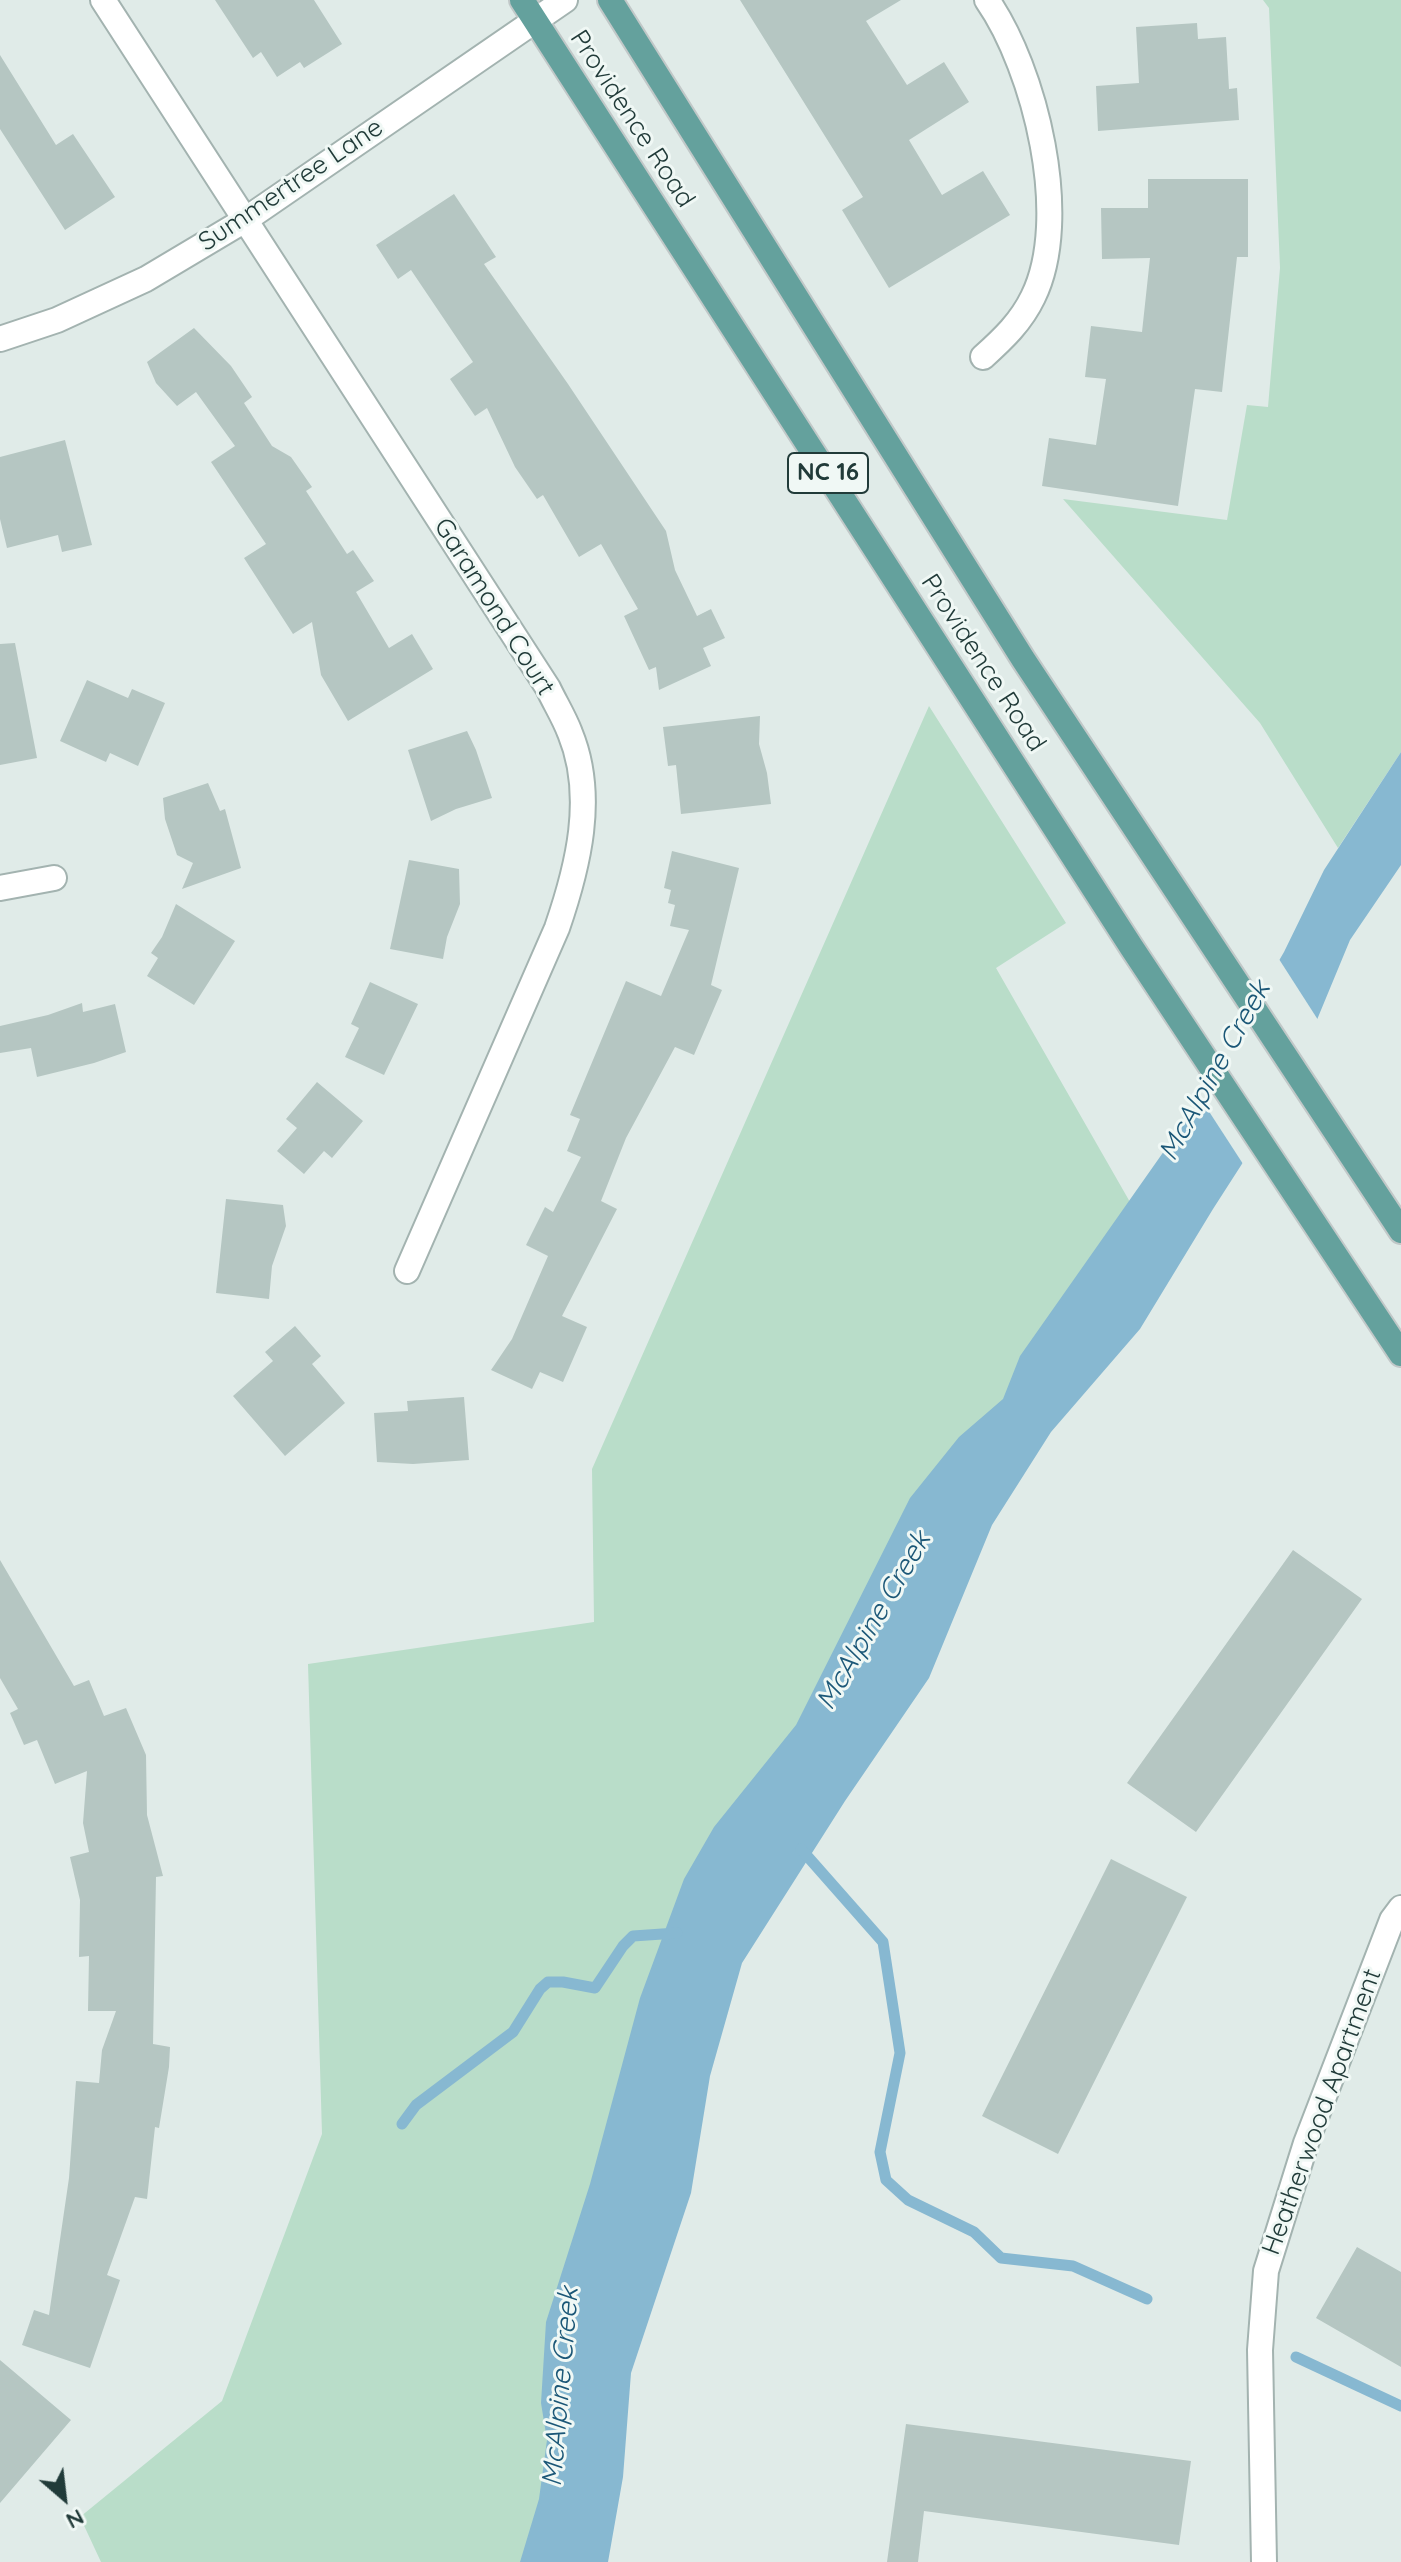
<!DOCTYPE html>
<style>
body{margin:0}
#map{position:relative;width:1401px;height:2562px;overflow:hidden;background:#e0ebe8;font-family:Quicksand,sans-serif}
canvas{display:block}
.north{position:absolute;left:24px;top:2458px;width:80px;height:80px;-webkit-text-stroke:6px #f0f8f5;paint-order:stroke;rotate:152deg;font-size:22px;font-weight:700;line-height:32px;text-align:center;color:#213b39}
.north::after{content:'';display:block;margin:auto;width:28px;height:36px;background:#213b39;clip-path:polygon(50% 0,100% 100%,50% 72%,0 100%)}
</style>
<div id="map">
<canvas width="1401" height="2562"></canvas>
<div class="north">N</div>
</div>
<script>
const ctx = document.querySelector('canvas').getContext('2d');
ctx.lineJoin = 'round';
function fillPath(path, color) {
  ctx.fillStyle = color;
  ctx.fill(path, 'evenodd');
}
function strokePath(path, color, width, dash) {
  ctx.strokeStyle = color;
  ctx.lineWidth = width;
  ctx.lineCap = dash ? 'butt' : 'round';
  ctx.setLineDash(dash || []);
  ctx.stroke(path);
}
function label(font, color, halo, rows, align = 'center') {
  ctx.font = font + ' Quicksand,sans-serif';
  ctx.lineWidth = 6;
  ctx.setLineDash([]);
  ctx.textBaseline = 'middle';
  ctx.strokeStyle = halo;
  ctx.fillStyle = color;
  for (const [text, x, y, turn = 0] of rows) {
    ctx.save();
    ctx.translate(x, y);
    ctx.rotate((+turn || 0) * Math.PI / 180);
    ctx.textAlign = isNaN(turn) ? turn : align;
    if (halo) ctx.strokeText(text, 0, 0);
    ctx.fillText(text, 0, 0);
    ctx.restore();
  }
}
fillPath(new Path2D(`
 M 1263,0 L 1401,0 L 1401,752 L 1338,848 L 1260,723 L 1063,499 L 1227,520 L 1247,405 L 1268,407 L 1280,268 L 1269,8 Z
 M 929,706 L 1066,923 L 996,968 L 1146,1230 L 697,1926 L 560,2562 L 101,2562 L 80,2517 L 222,2401 L 322,2134 L 308,1664 L 594,1622 L 592,1469 Z`), '#b9ddc9');
fillPath(new Path2D(`
 M 1401,752 L 1401,865 L 1350,940 L 1285,1097 L 1213,1209 L 1140,1329 L 1051,1432 L 992,1525 L 929,1678 L 845,1801 L 742,1963 L 710,2076 L 691,2193 L 631,2373 L 623,2477 L 608,2562 L 520,2562 L 539,2499 L 547,2440 L 541,2403 L 546,2322 L 590,2184 L 640,1998 L 684,1879 L 714,1827 L 796,1725 L 910,1498 L 959,1437 L 1003,1399 L 1020,1356 L 1188,1117 L 1284,952 L 1324,870 Z`), '#87b8d1');
fillPath(new Path2D(`
 M 1277,956 L 1320,1023 L 1288,1099 L 1245,1167 L 1197,1093 Z`), '#e0ebe8');
strokePath(new Path2D(`
 M 801,1849 L 883,1942 L 900,2053 L 880,2152 L 886,2180 L 908,2200 L 974,2232 L 1001,2258 L 1073,2266 L 1147,2299
 M 402,2124 L 416,2105 L 513,2032 L 540,1989 L 548,1982 L 563,1982 L 595,1988 L 623,1946 L 633,1936 L 677,1933
 M 1296,2357 L 1401,2406`), '#87b8d1', 11);
fillPath(new Path2D(`
 M 215,0 L 314,0 L 342,44 L 304,68 L 300,62 L 277,77 L 261,52 L 253,58 Z
 M 740,0 L 901,0 L 866,21 L 907,85 L 944,62 L 969,102 L 909,140 L 942,195 L 983,171 L 1010,215 L 889,288 L 842,210 L 863,197 Z
 M 1197,23 L 1198,39 L 1226,37 L 1229,89 L 1237,88 L 1239,120 L 1098,131 L 1096,86 L 1139,83 L 1136,27 Z
 M 0,55 L 56,145 L 73,134 L 115,197 L 65,230 L 0,129 Z
 M 1148,179 L 1248,179 L 1248,257 L 1237,257 L 1222,392 L 1195,389 L 1178,506 L 1042,486 L 1049,438 L 1096,445 L 1106,379 L 1085,377 L 1091,326 L 1142,332 L 1150,258 L 1102,259 L 1101,208 L 1148,208 Z
 M 454,194 L 496,257 L 484,264 L 568,384 L 666,531 L 675,570 L 697,616 L 711,609 L 725,638 L 703,648 L 711,666 L 659,690 L 656,667 L 649,670 L 624,616 L 638,609 L 601,544 L 579,557 L 543,495 L 537,499 L 515,467 L 487,408 L 475,416 L 450,379 L 473,362 L 411,270 L 398,279 L 376,245 Z
 M 194,328 L 231,366 L 252,397 L 244,403 L 272,446 L 291,457 L 312,487 L 306,491 L 347,554 L 353,550 L 374,581 L 356,592 L 389,648 L 412,634 L 433,669 L 348,721 L 321,675 L 312,622 L 293,634 L 244,558 L 266,544 L 211,462 L 235,446 L 196,392 L 177,406 L 156,383 L 147,362 Z
 M 65,440 L 92,545 L 62,552 L 58,535 L 7,548 L 0,519 L 0,457 Z
 M 15,643 L 37,758 L 0,765 L 0,644 Z
 M 87,680 L 128,698 L 132,689 L 165,703 L 138,766 L 110,753 L 106,762 L 60,741 Z
 M 760,716 L 759,744 L 767,773 L 771,804 L 681,814 L 676,765 L 668,766 L 663,727 Z
 M 467,731 L 476,750 L 492,798 L 456,809 L 431,821 L 408,750 Z
 M 208,783 L 220,811 L 225,809 L 241,868 L 182,889 L 193,863 L 177,855 L 165,819 L 163,798 Z
 M 672,851 L 739,868 L 711,985 L 722,990 L 694,1055 L 675,1047 L 626,1138 L 601,1201 L 617,1209 L 562,1316 L 587,1327 L 563,1382 L 540,1372 L 532,1389 L 491,1370 L 512,1339 L 548,1256 L 526,1245 L 545,1207 L 553,1212 L 581,1157 L 567,1151 L 580,1119 L 570,1115 L 626,981 L 661,996 L 689,930 L 670,926 L 675,905 L 668,903 L 671,890 L 664,888 Z
 M 409,860 L 459,869 L 460,904 L 447,937 L 443,959 L 390,949 Z
 M 176,904 L 235,941 L 194,1005 L 147,976 L 158,958 L 151,953 L 162,937 Z
 M 370,982 L 418,1004 L 384,1075 L 345,1057 L 359,1028 L 351,1024 Z
 M 82,1003 L 83,1012 L 115,1004 L 126,1052 L 94,1063 L 37,1077 L 31,1048 L 0,1053 L 0,1026 L 48,1015 Z
 M 317,1082 L 363,1121 L 332,1158 L 324,1151 L 304,1174 L 277,1151 L 297,1128 L 286,1119 Z
 M 226,1199 L 283,1205 L 286,1226 L 272,1266 L 269,1299 L 216,1293 Z
 M 295,1326 L 321,1356 L 312,1364 L 345,1403 L 285,1456 L 233,1396 L 273,1361 L 265,1352 Z
 M 464,1397 L 469,1460 L 413,1464 L 377,1462 L 374,1413 L 408,1411 L 407,1401 Z
 M 1293,1550 L 1362,1599 L 1196,1832 L 1127,1783 Z
 M 0,1560 L 74,1686 L 89,1680 L 104,1716 L 126,1708 L 146,1755 L 147,1815 L 163,1876 L 156,1877 L 153,2044 L 170,2047 L 169,2067 L 159,2128 L 155,2127 L 147,2199 L 135,2197 L 107,2275 L 120,2280 L 90,2368 L 22,2345 L 34,2310 L 49,2315 L 69,2178 L 76,2081 L 99,2083 L 102,2050 L 116,2011 L 88,2011 L 89,1956 L 79,1957 L 80,1900 L 70,1857 L 89,1852 L 83,1823 L 87,1771 L 55,1784 L 37,1740 L 24,1745 L 10,1713 L 18,1709 L 0,1678 Z
 M 1111,1859 L 1187,1897 L 1058,2154 L 982,2116 Z
 M 1357,2247 L 1401,2272 L 1401,2367 L 1316,2318 Z
 M 0,2360 L 71,2420 L 0,2503 Z
 M 906,2424 L 1191,2461 L 1179,2545 L 924,2511 L 918,2562 L 887,2562 Z`), '#b5c6c2');
const minor = new Path2D(`
 M 103,0 L 548,688 C 555,703 564,717 570,733 C 596,796 578,867 557,928 L 407,1271
 M 0,339 L 57,320 L 146,279 L 245,220 L 565,0
 M 983,357 C 1003,339 1021,322 1033,297 C 1072,218 1035,69 987,0
 M 0,888 L 54,878
 M 1264,2562 L 1260,2350 L 1266,2271 L 1306,2143 L 1392,1920 L 1401,1908`);
const primary = new Path2D(`
 M 522,0 L 1132,948 L 1401,1354
 M 610,0 L 1023,659 L 1401,1231`);
strokePath(minor, '#a3b3b0', 28);
strokePath(primary, '#c1c8c8', 28);
strokePath(minor, '#fff', 24);
strokePath(primary, '#64a19d', 24);
for (const [x, y, w] of [
 [828,473,80]
]) {
  const box = new Path2D();
  box.roundRect(x - w / 2, y - 20, w, 40, 6);
  ctx.fillStyle = '#f0f8f5';
  ctx.fill(box);
  strokePath(box, '#213b39', 2);
}
label('bold 24px', '#213b39', null, [
 ["NC 16",828,473]
]);
label('26px', '#213b39', '#f0f8f5', [
 ["Providence Road",632,119,57],
 ["Summertree Lane",291,185,-34],
 ["Garamond Court",494,607,58],
 ["Providence Road",983,663,57],
 ["Heatherwood Apartment",1322,2112,-70]
]);
label('italic 28px', '#1b5777', '#f0f8f5', [
 ["McAlpine Creek",1215,1071,-61],
 ["McAlpine Creek",874,1621,-60],
 ["McAlpine Creek",561,2387,-85]
]);
</script>
